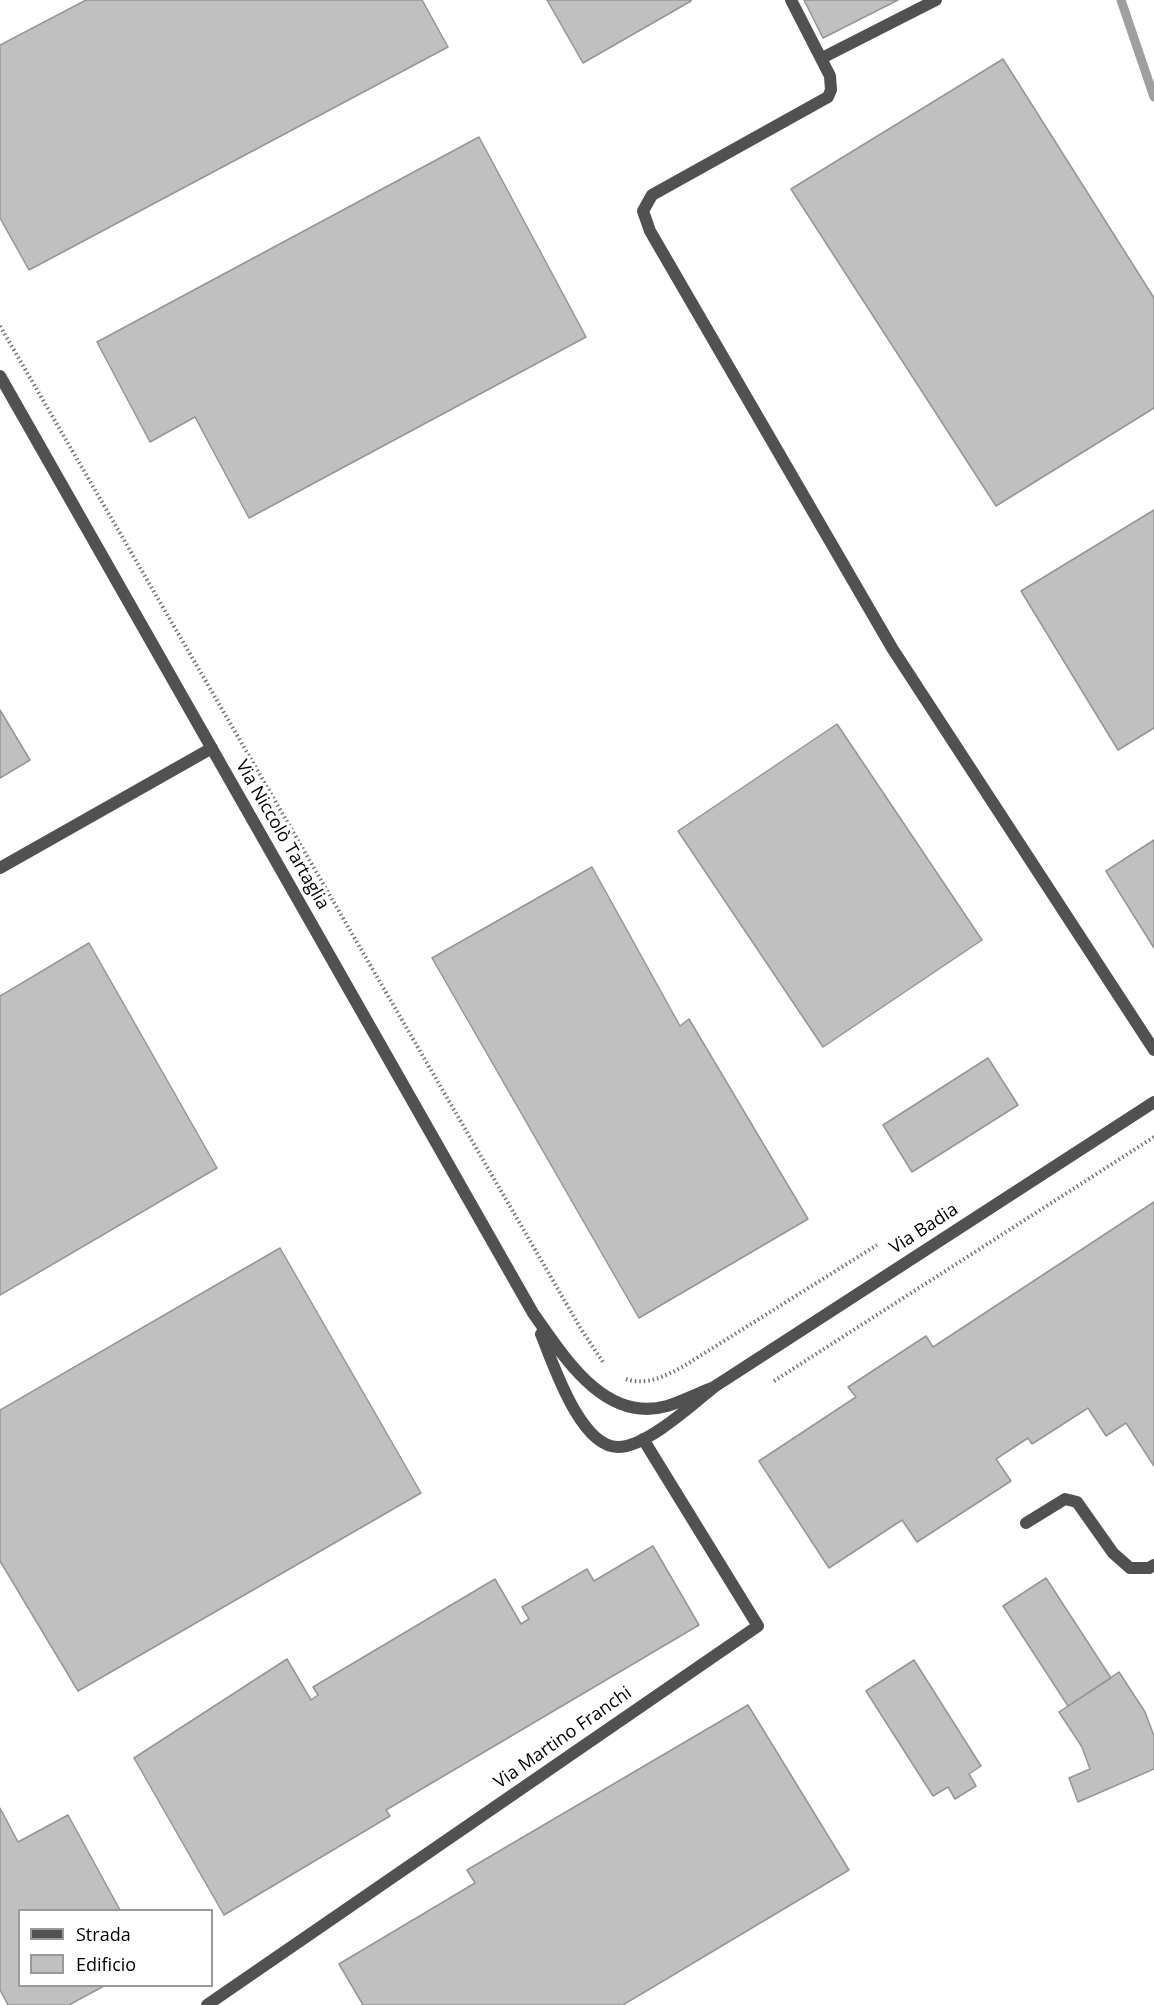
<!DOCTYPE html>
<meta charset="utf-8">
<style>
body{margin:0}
#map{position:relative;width:1154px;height:2005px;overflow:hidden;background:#fff;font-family:"Open Sans",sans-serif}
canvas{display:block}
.legend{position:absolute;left:18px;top:1909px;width:195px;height:78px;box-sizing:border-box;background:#fff;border:2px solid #999;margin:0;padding:8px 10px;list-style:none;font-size:18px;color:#000}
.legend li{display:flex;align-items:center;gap:12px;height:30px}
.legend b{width:30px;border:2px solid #999}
</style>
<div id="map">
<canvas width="1154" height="2005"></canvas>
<ul class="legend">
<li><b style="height:8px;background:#515151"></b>Strada</li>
<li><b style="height:16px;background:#c0c0c0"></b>Edificio</li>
</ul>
</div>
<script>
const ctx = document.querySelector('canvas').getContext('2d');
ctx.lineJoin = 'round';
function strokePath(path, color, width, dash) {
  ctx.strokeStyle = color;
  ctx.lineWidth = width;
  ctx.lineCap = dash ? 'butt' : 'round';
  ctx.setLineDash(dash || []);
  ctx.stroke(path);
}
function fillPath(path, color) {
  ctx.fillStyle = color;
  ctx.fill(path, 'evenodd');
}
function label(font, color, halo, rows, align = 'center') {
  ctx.font = font + ' "Open Sans",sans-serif';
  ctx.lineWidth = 6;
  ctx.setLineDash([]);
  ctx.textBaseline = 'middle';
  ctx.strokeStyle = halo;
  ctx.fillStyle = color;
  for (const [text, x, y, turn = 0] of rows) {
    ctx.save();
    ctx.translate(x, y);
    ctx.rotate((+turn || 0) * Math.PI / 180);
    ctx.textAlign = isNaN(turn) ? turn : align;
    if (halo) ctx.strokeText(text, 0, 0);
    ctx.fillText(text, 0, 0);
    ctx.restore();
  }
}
strokePath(new Path2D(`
 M 1121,0 L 1154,97`), '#9f9f9f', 9);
const building = new Path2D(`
 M 86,0 L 422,0 L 448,47 L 29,270 L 0,218 L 0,45 Z
 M 547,0 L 691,0 L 691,1 L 583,63 Z
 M 804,0 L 898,0 L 823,38 Z
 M 1003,59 L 1154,298 L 1154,408 L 996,506 L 791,189 Z
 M 479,137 L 586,337 L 249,518 L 195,417 L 150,442 L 97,342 Z
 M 1154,510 L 1154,728 L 1118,750 L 1021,591 Z
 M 0,710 L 30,760 L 0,778 Z
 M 837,724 L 982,940 L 823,1047 L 678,831 Z
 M 1154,840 L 1154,948 L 1106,871 Z
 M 592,867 L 680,1026 L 689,1019 L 808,1219 L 639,1318 L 432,958 Z
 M 89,943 L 217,1168 L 0,1295 L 0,996 Z
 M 988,1058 L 1018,1105 L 912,1172 L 883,1125 Z
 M 1154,1202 L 1154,1466 L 1126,1423 L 1106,1436 L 1088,1408 L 1032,1444 L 1028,1438 L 996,1459 L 1011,1481 L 917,1542 L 902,1520 L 829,1568 L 759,1461 L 856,1397 L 848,1387 L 926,1336 L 933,1347 Z
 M 280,1248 L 421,1493 L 78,1691 L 0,1561 L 0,1410 Z
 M 653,1546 L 699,1625 L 386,1810 L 390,1816 L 224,1915 L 134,1758 L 287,1659 L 311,1700 L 318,1695 L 313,1687 L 495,1579 L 521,1624 L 529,1619 L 522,1607 L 587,1569 L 594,1581 Z
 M 1046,1578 L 1111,1678 L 1068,1706 L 1003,1606 Z
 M 914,1660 L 981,1766 L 969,1774 L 976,1786 L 955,1799 L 948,1787 L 933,1796 L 866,1691 Z
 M 1119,1672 L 1145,1712 L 1154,1736 L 1154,1769 L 1078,1802 L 1069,1778 L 1090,1769 L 1082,1747 L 1059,1712 Z
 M 748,1705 L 849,1870 L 623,2005 L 363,2005 L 339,1964 L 475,1883 L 467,1870 Z
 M 0,1808 L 18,1842 L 68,1815 L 120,1910 L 20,1910 L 20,1986 L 104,1986 L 69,2005 L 8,2005 L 0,1990 Z`);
fillPath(building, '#c0c0c0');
strokePath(building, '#959595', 1.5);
strokePath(new Path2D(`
 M 0,326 L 581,1329 L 603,1362
 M 626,1379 C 647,1386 665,1376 684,1366 L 877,1245
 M 774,1381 L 1154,1137`), '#737373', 4, [1.5, 3]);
strokePath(new Path2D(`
 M 791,0 L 830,76 L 831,90 L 828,97 L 652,195 L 643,211 L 650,231 L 892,648 L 1154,1050
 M 822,58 L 936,0`), '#515151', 12);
strokePath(new Path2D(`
 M 0,376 L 533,1313 C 563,1355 604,1424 667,1406 C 683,1401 698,1393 714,1387
 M 0,868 L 212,748
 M 541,1334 C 553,1363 580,1447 618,1447 C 646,1447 692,1405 714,1387 L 1154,1102
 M 1026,1523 L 1065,1499 L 1077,1502 L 1113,1553 L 1130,1568 L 1149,1568 L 1154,1565
 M 207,2005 L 758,1626 L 643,1439`), '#515151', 12);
label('18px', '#000', '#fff', [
 ["Via Niccolò Tartaglia",282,835,60],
 ["Via Badia",924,1229,-33],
 ["Via Martino Franchi",563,1738,-35]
]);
</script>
